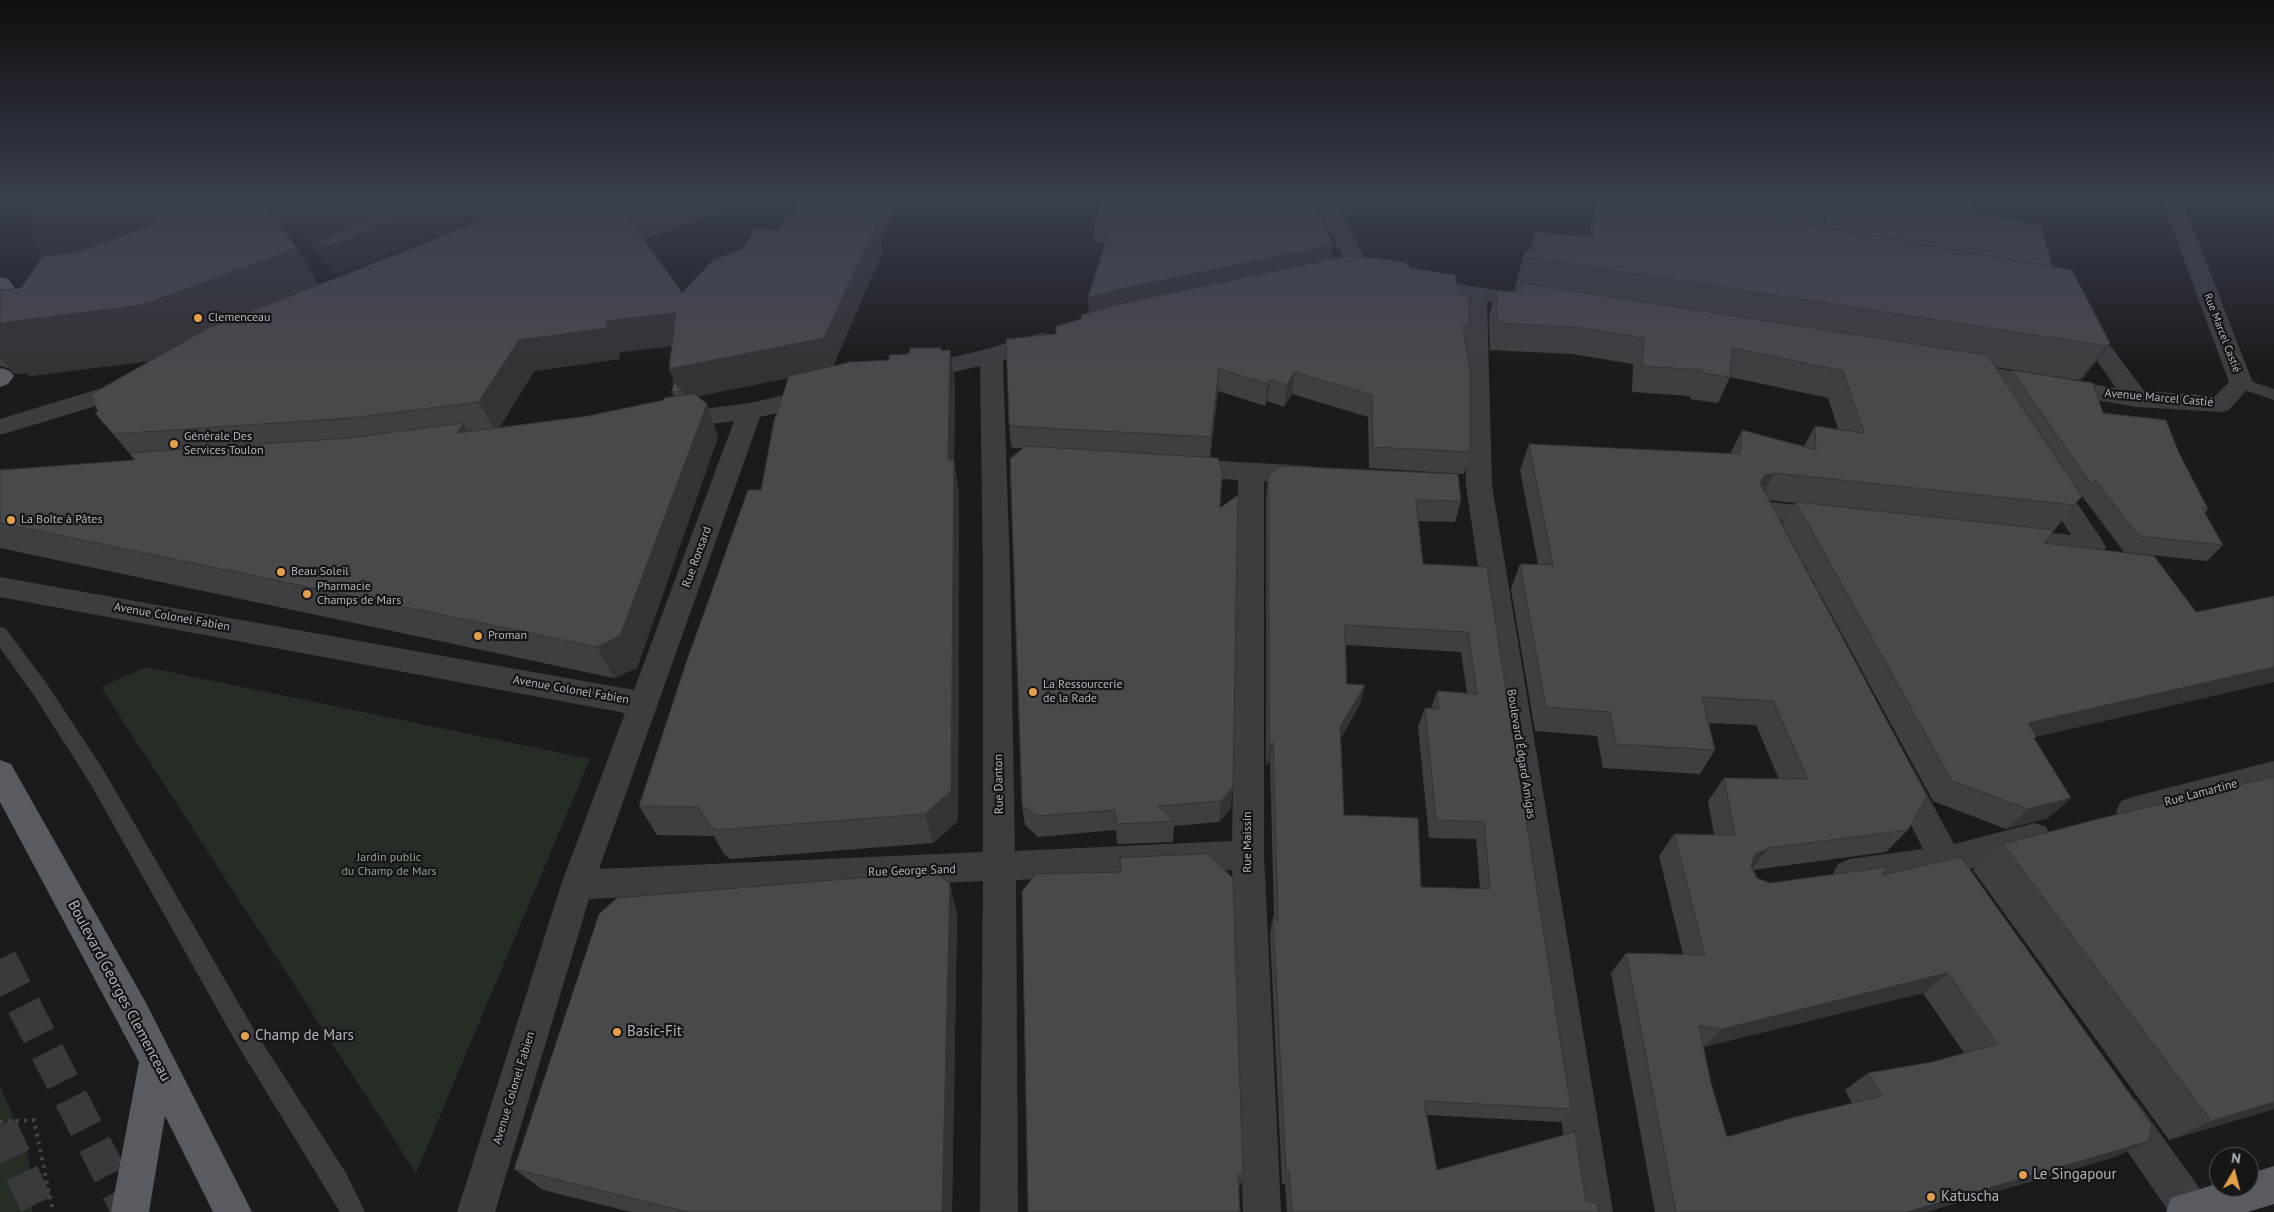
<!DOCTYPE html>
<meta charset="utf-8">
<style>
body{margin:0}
#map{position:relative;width:2274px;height:1212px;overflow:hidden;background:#1b1b1d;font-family:"PT Sans",sans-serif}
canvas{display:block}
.north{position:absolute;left:2209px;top:1147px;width:50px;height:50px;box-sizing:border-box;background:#161618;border:1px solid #535559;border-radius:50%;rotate:8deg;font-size:14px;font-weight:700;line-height:20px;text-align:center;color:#aeb4bb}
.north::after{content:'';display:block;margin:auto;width:18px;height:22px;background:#e3a04c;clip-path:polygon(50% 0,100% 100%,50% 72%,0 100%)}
</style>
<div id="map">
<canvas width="2274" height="1212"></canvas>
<div class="north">N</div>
</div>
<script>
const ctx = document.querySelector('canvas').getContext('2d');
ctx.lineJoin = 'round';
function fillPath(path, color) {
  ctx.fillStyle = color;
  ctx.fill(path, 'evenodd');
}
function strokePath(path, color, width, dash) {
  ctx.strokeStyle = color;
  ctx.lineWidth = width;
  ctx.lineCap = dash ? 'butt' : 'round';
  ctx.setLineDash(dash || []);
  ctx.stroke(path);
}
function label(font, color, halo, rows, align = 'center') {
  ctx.font = font + ' "PT Sans",sans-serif';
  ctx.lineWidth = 4.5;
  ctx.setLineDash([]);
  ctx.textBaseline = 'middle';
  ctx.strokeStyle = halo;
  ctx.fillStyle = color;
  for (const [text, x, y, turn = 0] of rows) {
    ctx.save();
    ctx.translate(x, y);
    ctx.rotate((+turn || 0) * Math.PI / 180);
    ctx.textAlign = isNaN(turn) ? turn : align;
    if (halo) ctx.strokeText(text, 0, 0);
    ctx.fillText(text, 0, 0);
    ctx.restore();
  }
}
fillPath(new Path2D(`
 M 20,200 L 524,200 L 336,275 L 296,232 L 59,310 Z`), '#27272a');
fillPath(new Path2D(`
 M 146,667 L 590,759 L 416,1173 L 101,687 Z
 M 0,1086 L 26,1147 L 33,1185 L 32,1212 L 0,1212 Z`), '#252d25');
strokePath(new Path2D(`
 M 0,959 L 129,1212
 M 0,1126 L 40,1212`), '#383a3d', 34, [34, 18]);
strokePath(new Path2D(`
 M 0,1122 L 34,1120 L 53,1212`), '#424448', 4, [3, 5]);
fillPath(new Path2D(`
 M 312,200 L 324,200 L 326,210 L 325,213 L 315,213 Z
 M 422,200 L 440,200 L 439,203 L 329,246 L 324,247 L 317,243 L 319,240 Z
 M 2241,378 L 2274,389 L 2274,400 L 2236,387 L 2234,383 L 2236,379 Z
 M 0,627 L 6,629 L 47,684 L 104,771 L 253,1028 L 346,1173 L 365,1212 L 340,1212 L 237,1044 L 90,783 L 33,694 L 0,648 Z`), '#3c3d41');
fillPath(new Path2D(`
 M 1315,200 L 1335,200 L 1369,267 L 1366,272 L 1358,273 L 1350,272 Z
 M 1792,200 L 1812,200 L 1819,254 L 1815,258 L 1808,260 L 1801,258 L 1797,254 Z
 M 2162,200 L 2182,200 L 2253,383 L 2229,410 L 2221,412 L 2137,407 L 1956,376 L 1952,371 L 1956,366 L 1964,363 L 2116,388 L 2069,321 L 2072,316 L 2080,314 L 2088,316 L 2144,391 L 2215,396 L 2229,382 Z
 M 1421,275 L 1476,287 L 1531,295 L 1539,297 L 1542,302 L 1539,307 L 1531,309 L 1487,302 L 1492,486 L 1613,1212 L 1575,1212 L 1466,486 L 1465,298 L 1413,287 L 1410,282 L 1413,277 Z
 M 1041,333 L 1049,335 L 1052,340 L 1049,345 L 1003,360 L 1010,570 L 1015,851 L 1232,841 L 1238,480 L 1186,477 L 1177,474 L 1173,468 L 1177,462 L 1186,459 L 1310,466 L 1319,469 L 1323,475 L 1319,481 L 1310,484 L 1264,481 L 1264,855 L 1281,1212 L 1243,1212 L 1232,870 L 1016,880 L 1018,1212 L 980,1212 L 983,881 L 589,899 L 495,1212 L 457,1212 L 561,885 L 625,713 L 0,597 L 0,577 L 634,690 L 734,421 L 673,429 L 664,427 L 661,421 L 664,415 L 673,413 L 750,403 L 815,388 L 823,390 L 827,396 L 823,402 L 760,417 L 599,869 L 983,852 L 983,570 L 980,366 L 916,381 L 908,378 L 904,373 L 908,368 L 987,349 Z
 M 128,380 L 136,382 L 140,388 L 136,394 L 0,435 L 0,419 Z
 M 2049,472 L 2058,475 L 2102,540 L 2106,547 L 2102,554 L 2093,557 L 1999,544 L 1995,537 L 1999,530 L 2008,527 L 2071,535 L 2036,481 L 2040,475 Z
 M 1760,501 L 1827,508 L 1836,510 L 1840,517 L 1836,524 L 1827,526 L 1779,521 L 1784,530 L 1780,537 L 1771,540 L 1762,537 L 1747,510 L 1751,503 Z
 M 2274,761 L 2274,787 L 2132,825 L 2121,821 L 2116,811 L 2121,801 L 2132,797 Z
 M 1902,764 L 1913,768 L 1954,844 L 2035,823 L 2046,827 L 2051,837 L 2046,847 L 1970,869 L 1984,892 L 1980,903 L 1968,907 L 1956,903 L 1938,877 L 1849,889 L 1838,884 L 1833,874 L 1838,864 L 1849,859 L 1923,849 L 1887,777 L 1891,768 Z
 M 2123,1095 L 2136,1100 L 2205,1196 L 2209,1212 L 2169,1212 L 2110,1126 L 2105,1113 L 2110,1100 Z`), '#3c3d41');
fillPath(new Path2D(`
 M 0,277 L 8,279 L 35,315 L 38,320 L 35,325 L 27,327 L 19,325 L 0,299 Z
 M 2,368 L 10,371 L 14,376 L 8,384 L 0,387 L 0,369 Z
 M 0,760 L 11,764 L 145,1001 L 252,1212 L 213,1212 L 165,1116 L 149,1212 L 111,1212 L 139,1062 L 0,802 Z
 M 2274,1166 L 2274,1204 L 2248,1212 L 2166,1212 L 2171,1198 L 2219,1183 L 2219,1187 L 2249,1187 L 2249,1174 Z`), '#585b60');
fillPath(new Path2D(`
 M 95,200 L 268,200 L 273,209 L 277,224 L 319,285 L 413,248 L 483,219 L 468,204 L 466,200 L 743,200 L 744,203 L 644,239 L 682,293 L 881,242 L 882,253 L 833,366 L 889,360 L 908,354 L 941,348 L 942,351 L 950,350 L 955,384 L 954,462 L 959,494 L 958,821 L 933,843 L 731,859 L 724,854 L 714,836 L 657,835 L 639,806 L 761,490 L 788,378 L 698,396 L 707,404 L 718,437 L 637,668 L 614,678 L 0,548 L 0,470 L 135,460 L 95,413 L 98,411 L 150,361 L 30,376 L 27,373 L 15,374 L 10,369 L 1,366 L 0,367 L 0,290 L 21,288 L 75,253 L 154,224 L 160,211 L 106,218 L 94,202 ZM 672,346 L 674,382 L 672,392 L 674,396 L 664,400 L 588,416 L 499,428 L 534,371 L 619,359 L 620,352 Z
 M 1091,200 L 1323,200 L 1321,217 L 1333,245 L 1331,260 L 1409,268 L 1458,294 L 1469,326 L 1465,341 L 1470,452 L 1464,474 L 1369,468 L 1368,417 L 1292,394 L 1284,407 L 1267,401 L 1265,406 L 1218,391 L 1210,457 L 1220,508 L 1231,808 L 1219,822 L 1174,826 L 1173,842 L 1117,844 L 1116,830 L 1038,837 L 1025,825 L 1022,805 L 1023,448 L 1013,448 L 1011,446 L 1009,424 L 1056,334 L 1081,319 L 1089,313 L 1105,242 L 1094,241 L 1094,222 L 1098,210 L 1097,201 Z
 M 1336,200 L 1415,200 L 1344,214 Z
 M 1598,200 L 1656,200 L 1658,202 L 1666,204 L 1680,207 L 1683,200 L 1800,200 L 1802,224 L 1816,226 L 1812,200 L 1972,200 L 1977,215 L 2053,267 L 2110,343 L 2083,378 L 2079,380 L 1995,367 L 2004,382 L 2012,370 L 2103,413 L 2179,453 L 2208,509 L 2205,513 L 2223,545 L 2207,561 L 2124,552 L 2082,496 L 2044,543 L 2036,737 L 2034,739 L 2071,798 L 2048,818 L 2006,829 L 1933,801 L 1782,524 L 1795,503 L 1769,500 L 1908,830 L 1886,852 L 1753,870 L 1757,878 L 1770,883 L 1882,875 L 2149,1141 L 2115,1157 L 1926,1212 L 1655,1212 L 1611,973 L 1626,953 L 1683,955 L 1659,856 L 1674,834 L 1714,835 L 1708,801 L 1724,778 L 1779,779 L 1756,725 L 1709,723 L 1715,750 L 1700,774 L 1603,768 L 1597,736 L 1535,731 L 1511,589 L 1520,564 L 1538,564 L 1520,470 L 1529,444 L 1730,454 L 1742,430 L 1804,446 L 1815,426 L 1838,429 L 1828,398 L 1730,377 L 1718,403 L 1690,399 L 1690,396 L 1632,392 L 1633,364 L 1572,354 L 1490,350 L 1489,317 L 1496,291 L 1518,292 L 1515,291 L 1515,286 L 1525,251 L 1529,252 L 1535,232 L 1590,237 L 1590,226 ZM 1923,993 L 1964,1053 L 1932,1062 L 1868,1073 L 1845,1090 L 1852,1103 L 1727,1137 L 1711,1083 L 1704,1047 Z
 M 1268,476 L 1461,501 L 1455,522 L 1418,521 L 1423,564 L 1487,567 L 1571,1109 L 1560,1122 L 1426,1115 L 1437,1170 L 1586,1201 L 1599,1212 L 1287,1212 L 1285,1184 L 1282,1184 L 1270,934 L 1273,917 L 1274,918 L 1270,761 L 1266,765 L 1266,497 ZM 1346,645 L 1461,652 L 1467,693 L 1437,691 L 1431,709 L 1425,708 L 1418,727 L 1429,838 L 1476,839 L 1480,889 L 1421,887 L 1344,815 L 1341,738 L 1360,704 L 1347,684 Z
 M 2274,777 L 2274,1109 L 2169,1140 L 1973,870 L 2003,844 Z
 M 1120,858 L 1243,1174 L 1240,1187 L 1238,1187 L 1120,872 Z
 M 957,914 L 952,1212 L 631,1212 L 543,1190 L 514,1169 Z`), '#3e3f42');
fillPath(new Path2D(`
 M 109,200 L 237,200 L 237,202 L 106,218 L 94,202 Z
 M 256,200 L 268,200 L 273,209 L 282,242 Z
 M 481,200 L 570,200 L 495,231 Z
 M 658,200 L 743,200 L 744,203 L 632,244 L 620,213 Z
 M 880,200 L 900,200 L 881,242 L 882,253 L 832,369 L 685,399 L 682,391 L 677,391 L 669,369 L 870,221 Z
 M 1313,200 L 1323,200 L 1321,217 Z
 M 1346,200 L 1415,200 L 1344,214 Z
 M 1333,245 L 1330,264 L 1089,317 L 1088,298 L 1114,290 Z
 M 297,248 L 328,300 L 181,357 L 30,376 L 27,373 L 15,374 L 0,358 L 0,323 Z
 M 676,313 L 687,344 L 620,352 L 619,359 L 534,371 L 496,433 L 479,402 L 519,340 L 607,321 Z
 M 2110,343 L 2083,378 L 2079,380 L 2106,346 Z
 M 950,350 L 955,384 L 954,462 L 959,494 L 958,821 L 933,843 L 925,814 L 948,460 Z
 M 1219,369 L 1218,391 L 1210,459 L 1211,437 Z
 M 1294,372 L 1292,394 L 1284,407 L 1287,385 Z
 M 1270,380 L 1267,401 L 1265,406 L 1267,384 Z
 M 707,404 L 718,437 L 637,668 L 614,678 L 597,647 Z
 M 463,423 L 482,456 L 457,433 Z
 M 1775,473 L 1760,499 L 1760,483 L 1765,475 Z
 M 2274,667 L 2274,682 L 2036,737 L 2015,757 L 2028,723 Z
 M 1365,685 L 1360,704 L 1336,746 L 1340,727 Z
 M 1273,742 L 1270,761 L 1266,765 L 1269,747 Z
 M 1233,787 L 1231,808 L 1219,822 L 1221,801 Z
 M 2071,798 L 2048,818 L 2006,829 L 2028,809 Z
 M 1769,848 L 1751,870 L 1737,875 L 1755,854 Z
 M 950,884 L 957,914 L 952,1212 L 942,1212 Z
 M 1948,973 L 1923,993 L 1703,1047 L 1722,1029 Z
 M 2274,1102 L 2274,1109 L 2169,1140 L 2211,1121 Z
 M 2149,1141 L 2115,1157 L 1926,1212 L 1907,1212 Z`), '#323336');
const building = new Path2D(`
 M 95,200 L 109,200 L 94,202 Z
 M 165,200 L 258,200 L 297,248 L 142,305 L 0,323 L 0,290 L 21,288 L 43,256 L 75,253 L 154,224 Z
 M 529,200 L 658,200 L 620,213 L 626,214 L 682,293 L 713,260 L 743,249 L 755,228 L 779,231 L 789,213 L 793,214 L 801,200 L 880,200 L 870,221 L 877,222 L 824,338 L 669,369 L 676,313 L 607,321 L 607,328 L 519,340 L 479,402 L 350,418 L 113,434 L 95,413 L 98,411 L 90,395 L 208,328 L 413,248 Z
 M 1101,200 L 1313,200 L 1333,245 L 1114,290 L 1088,298 L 1111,224 L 1094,222 Z
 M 1602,200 L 1656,200 L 1658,202 L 1666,204 L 1825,227 L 2072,270 L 2110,343 L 2106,346 L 1525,257 L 1525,251 L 1535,253 L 1535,232 L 1592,237 L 1596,217 L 1602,215 Z
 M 1684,200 L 1712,200 L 1719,201 L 1719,200 L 1800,200 L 1802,224 L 1684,207 Z
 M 1823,200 L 1972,200 L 1977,215 L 2040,224 L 2053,267 L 1827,228 Z
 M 1347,256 L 1393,260 L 1409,264 L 1409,268 L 1455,275 L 1458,294 L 1469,295 L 1469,326 L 1463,326 L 1470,372 L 1470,452 L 1373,447 L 1372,395 L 1294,372 L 1287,385 L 1270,380 L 1267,384 L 1219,369 L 1211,437 L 1011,426 L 1009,424 L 1006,339 L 1056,334 L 1056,326 L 1081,319 L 1082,315 L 1119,304 Z
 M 1522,283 L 1987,355 L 2082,496 L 2074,505 L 1775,473 L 1765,475 L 1760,483 L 1927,796 L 1908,830 L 1769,848 L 1755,854 L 1751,866 L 1757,878 L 1770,883 L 1887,867 L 1882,875 L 1961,857 L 2152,1125 L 2149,1141 L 1907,1212 L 1676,1212 L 1626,953 L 1705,955 L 1674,834 L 1735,835 L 1724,778 L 1808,779 L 1773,701 L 1702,697 L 1715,750 L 1616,744 L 1610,712 L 1546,707 L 1520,564 L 1553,565 L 1529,444 L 1740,454 L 1742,430 L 1816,450 L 1815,426 L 1864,433 L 1843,371 L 1732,348 L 1730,377 L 1702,373 L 1702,370 L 1642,366 L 1644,338 L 1582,328 L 1498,323 L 1496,291 L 1521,292 ZM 1948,973 L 1997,1044 L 1932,1062 L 1868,1073 L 1882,1096 L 1795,1117 L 1727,1137 L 1711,1083 L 1699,1026 L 1722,1029 Z
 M 911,348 L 941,348 L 941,351 L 950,350 L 948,460 L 954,460 L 951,791 L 925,814 L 716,830 L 709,825 L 698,807 L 639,806 L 686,663 L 748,490 L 761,490 L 774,421 L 789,376 L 850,362 L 889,360 L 889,355 L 908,354 Z
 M 2012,370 L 2093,383 L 2103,413 L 2166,420 L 2179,453 L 2208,509 L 2202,508 L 2223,545 L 2139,536 L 2095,480 L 2091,484 Z
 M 674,382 L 682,391 L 672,392 Z
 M 695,394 L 707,404 L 620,636 L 597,647 L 0,523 L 0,470 L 135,460 L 129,453 L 349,438 L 463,423 L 457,433 L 588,416 L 664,400 L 664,398 Z
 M 1026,446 L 1218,458 L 1222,471 L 1220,508 L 1238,495 L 1233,787 L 1221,801 L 1158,806 L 1174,821 L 1117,824 L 1115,810 L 1036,816 L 1022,805 L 1010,459 Z
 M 1282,466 L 1458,474 L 1461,501 L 1416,500 L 1423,564 L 1487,567 L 1571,1109 L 1424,1101 L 1437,1170 L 1575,1132 L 1586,1201 L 1597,1203 L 1599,1212 L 1292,1212 L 1289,1172 L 1286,1172 L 1273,917 L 1278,922 L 1273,742 L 1269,747 L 1268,476 ZM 1345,625 L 1468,632 L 1477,694 L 1437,691 L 1439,709 L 1425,708 L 1436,820 L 1484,822 L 1490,889 L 1421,887 L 1418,818 L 1344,815 L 1340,727 L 1365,685 L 1347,684 Z
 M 1796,502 L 2054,530 L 2044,543 L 2154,556 L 2196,612 L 2274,596 L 2274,667 L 2028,723 L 2036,737 L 2034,738 L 2071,798 L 2028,809 L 1952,781 Z
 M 2274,777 L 2274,1102 L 2211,1121 L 2003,844 L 2098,819 Z
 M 1208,854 L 1233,878 L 1243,1174 L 1238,1174 L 1240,1212 L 1028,1212 L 1022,891 L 1036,874 L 1121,872 L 1120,858 Z
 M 936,872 L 950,884 L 942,1212 L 688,1212 L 514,1169 L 599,914 L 617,898 Z`);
fillPath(building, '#48494d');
strokePath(building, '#323336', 1);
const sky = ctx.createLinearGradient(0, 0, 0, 370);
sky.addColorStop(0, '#0f0f10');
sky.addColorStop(0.54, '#393f4c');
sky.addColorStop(1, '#393f4c00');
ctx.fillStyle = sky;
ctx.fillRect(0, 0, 2274, 370);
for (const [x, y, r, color] of [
 [198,318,5,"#e3a04c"],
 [174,444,5,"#e3a04c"],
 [11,520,5,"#e3a04c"],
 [281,572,5,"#e3a04c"],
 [307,594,5,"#e3a04c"],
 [478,636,5,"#e3a04c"],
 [1033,692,5,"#e3a04c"],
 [617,1032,5,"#e3a04c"],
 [245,1036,5,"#e3a04c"],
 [2023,1175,5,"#e3a04c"],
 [1931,1197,5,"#e3a04c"]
]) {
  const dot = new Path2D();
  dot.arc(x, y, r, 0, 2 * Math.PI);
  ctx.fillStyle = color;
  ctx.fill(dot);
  strokePath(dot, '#161618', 2);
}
label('11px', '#aeb4bb', '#161618', [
 ["Rue Marcel Castié",2222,333,69]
]);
label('12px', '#aeb4bb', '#161618', [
 ["Clemenceau",208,318],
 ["Générale Des",184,437],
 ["Services Toulon",184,451],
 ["La Boîte à Pâtes",21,520],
 ["Beau Soleil",291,572],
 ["Pharmacie",317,587],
 ["Champs de Mars",317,601],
 ["Proman",488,636],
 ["La Ressourcerie",1043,685],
 ["de la Rade",1043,699]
], 'left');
label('12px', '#aeb4bb', '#161618', [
 ["Avenue Marcel Castié",2159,398,5],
 ["Rue Ronsard",697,557,-70],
 ["Avenue Colonel Fabien",172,617,10],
 ["Avenue Colonel Fabien",571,690,10],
 ["Boulevard Édgard Amigas",1521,754,81],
 ["Rue Danton",999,784,-91],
 ["Rue Lamartine",2201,793,-15],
 ["Rue Maissin",1248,842,-90],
 ["Rue George Sand",912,871,-2],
 ["Avenue Colonel Fabien",514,1088,-73]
]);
label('12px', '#89a487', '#161618', [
 ["Jardin public",389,858],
 ["du Champ de Mars",389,872]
]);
label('15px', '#aeb4bb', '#161618', [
 ["Boulevard Georges Clemenceau",119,991,62]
]);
label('15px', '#aeb4bb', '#161618', [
 ["Basic-Fit",627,1032],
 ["Champ de Mars",255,1036],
 ["Le Singapour",2033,1175],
 ["Katuscha",1941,1197]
], 'left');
</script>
